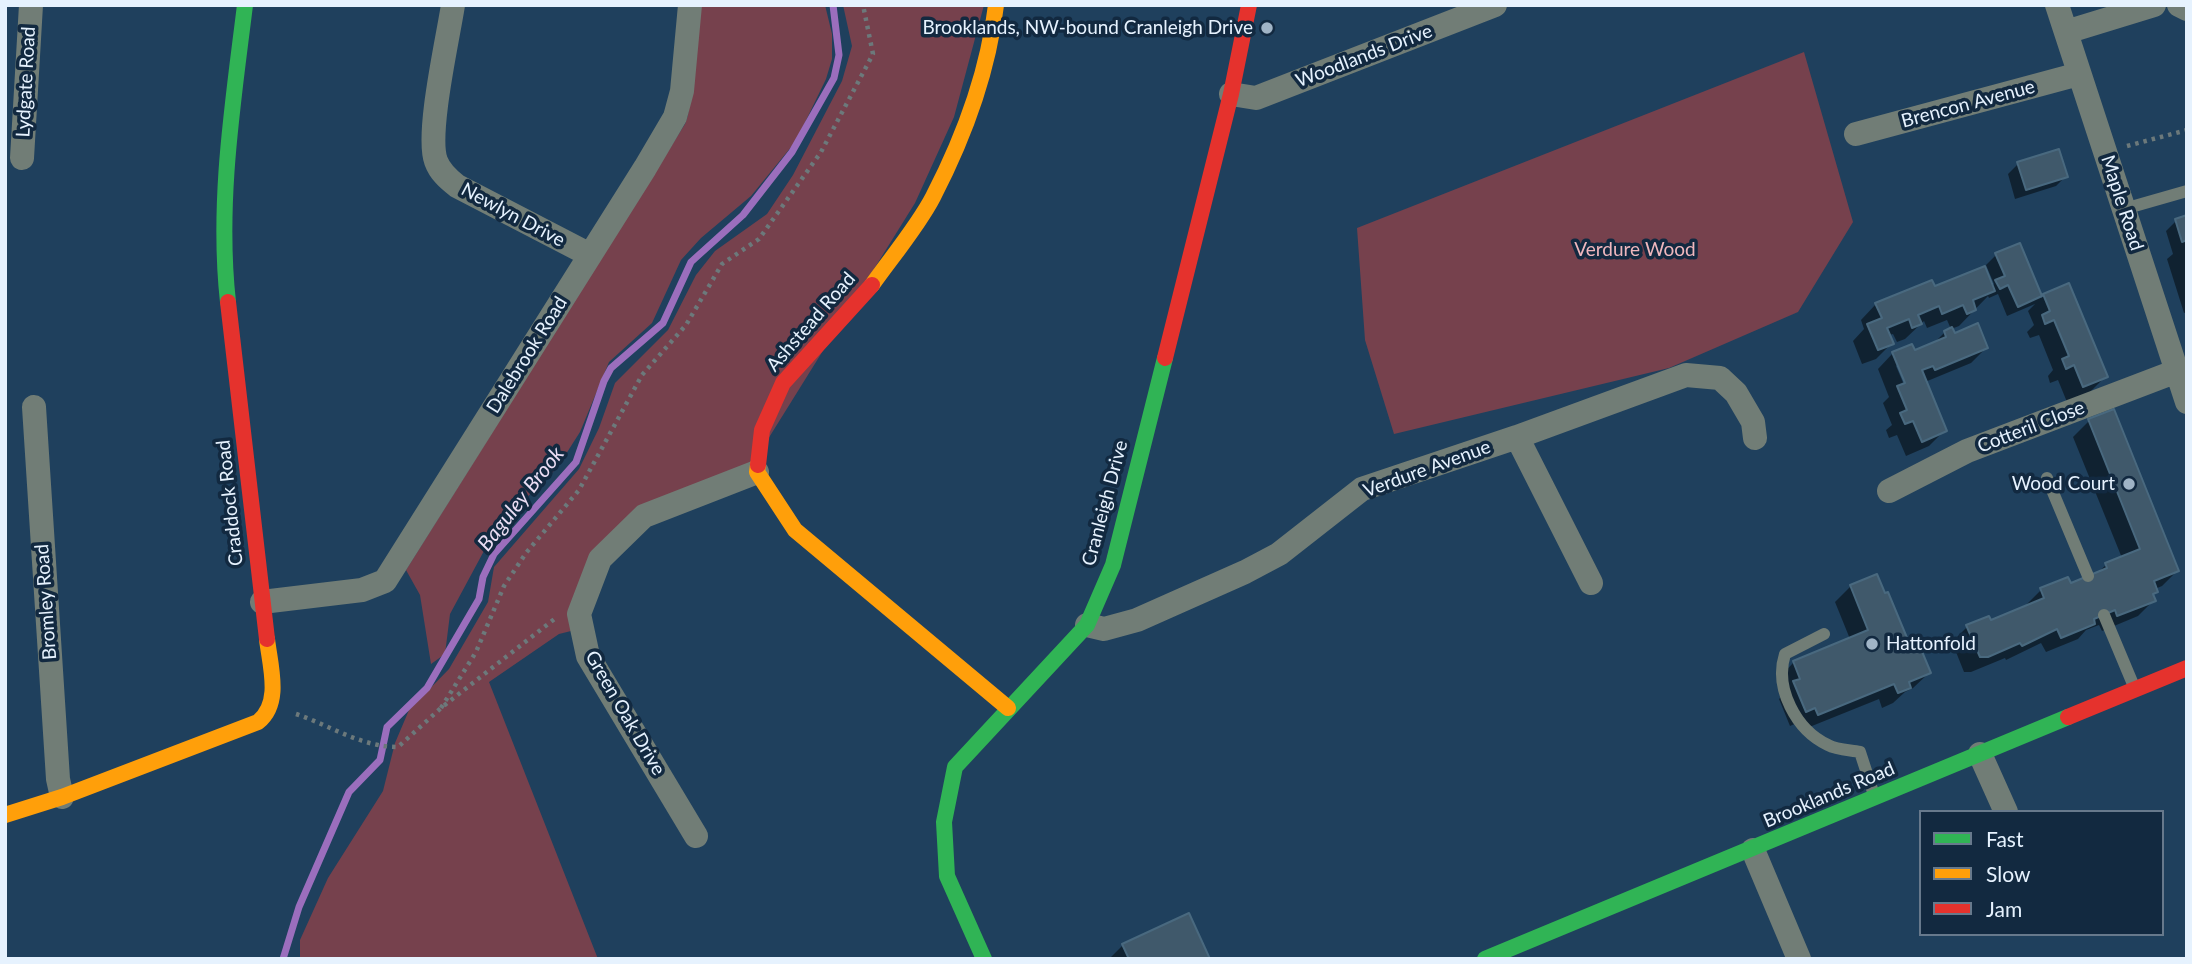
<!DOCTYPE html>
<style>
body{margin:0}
#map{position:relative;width:2192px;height:964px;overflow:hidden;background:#1f405d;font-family:Lato,sans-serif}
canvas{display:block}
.frame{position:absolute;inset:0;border:7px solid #e6f2fe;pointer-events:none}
.legend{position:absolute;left:1919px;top:810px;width:245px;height:126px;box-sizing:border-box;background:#122940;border:2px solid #67798c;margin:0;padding:9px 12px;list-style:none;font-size:21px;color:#e6f2fe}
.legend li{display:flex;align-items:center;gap:14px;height:35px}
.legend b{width:35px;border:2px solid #67798c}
</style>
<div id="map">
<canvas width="2192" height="964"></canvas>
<div class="frame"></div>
<ul class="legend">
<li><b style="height:9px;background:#30b455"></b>Fast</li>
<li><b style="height:9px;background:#ff9f0a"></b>Slow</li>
<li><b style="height:9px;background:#e5322d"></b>Jam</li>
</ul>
</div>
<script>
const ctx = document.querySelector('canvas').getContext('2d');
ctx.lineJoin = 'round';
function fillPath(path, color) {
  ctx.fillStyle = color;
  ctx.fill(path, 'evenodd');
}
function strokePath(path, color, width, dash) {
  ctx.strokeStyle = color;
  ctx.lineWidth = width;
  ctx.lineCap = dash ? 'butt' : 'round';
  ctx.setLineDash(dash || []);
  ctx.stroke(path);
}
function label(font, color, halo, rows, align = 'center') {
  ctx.font = font + ' Lato,sans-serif';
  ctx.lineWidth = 7;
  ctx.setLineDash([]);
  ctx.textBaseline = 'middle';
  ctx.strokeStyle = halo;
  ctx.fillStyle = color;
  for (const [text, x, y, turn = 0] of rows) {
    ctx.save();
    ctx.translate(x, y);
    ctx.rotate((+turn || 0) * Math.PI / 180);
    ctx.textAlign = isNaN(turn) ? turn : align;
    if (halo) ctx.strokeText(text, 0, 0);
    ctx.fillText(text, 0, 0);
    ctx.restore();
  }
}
fillPath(new Path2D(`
 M 699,5 L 825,5 L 832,34 L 832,59 L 826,79 L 796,141 L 751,196 L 701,238 L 681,260 L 652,323 L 609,362 L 580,432 L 557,468 L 520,504 L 485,549 L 450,614 L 445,654 L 431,664 L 420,595 L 406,570 L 685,124 L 688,115 Z
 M 843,5 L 984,5 L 954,117 L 915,203 L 750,468 L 632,515 L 575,630 L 559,634 L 489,682 L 598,959 L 300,959 L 300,940 L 328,878 L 383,791 L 395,743 L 409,710 L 449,669 L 488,602 L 494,567 L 579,469 L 599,428 L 615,383 L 668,330 L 696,275 L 715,251 L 767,214 L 793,175 L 842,81 L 852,46 Z
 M 1804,52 L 1853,222 L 1798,312 L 1669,368 L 1394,434 L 1365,340 L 1357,228 Z`), '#76414d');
fillPath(new Path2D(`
 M 2018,164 L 2066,176 L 2056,186 L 2015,199 L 2008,174 Z
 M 2187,217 L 2187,312 L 2184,313 L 2167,259 L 2173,254 L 2166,231 L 2176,221 Z
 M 2019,245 L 2041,298 L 2044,296 L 2106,376 L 2090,392 L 2067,402 L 2058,380 L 2050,383 L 2048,376 L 2053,370 L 2039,335 L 2030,338 L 2027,332 L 2034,325 L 2028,311 L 2035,304 L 2007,316 L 1998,294 L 1989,298 L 1988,296 L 1959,326 L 1951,329 L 1947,320 L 1927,328 L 1924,321 L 1905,339 L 1897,342 L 1893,334 L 1889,335 L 1892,343 L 1876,359 L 1862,364 L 1853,341 L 1864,329 L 1861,320 L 1876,304 L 1934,289 L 1991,287 L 1994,284 L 1986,265 L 1996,255 Z
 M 1945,332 L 1986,348 L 1971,363 L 1925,382 L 1945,430 L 1929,446 L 1906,456 L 1897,435 L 1889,438 L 1886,430 L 1892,425 L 1883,403 L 1889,397 L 1878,369 L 1893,353 L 1914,352 L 1933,344 ZM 1899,363 L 1910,390 L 1907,392 L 1896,366 Z
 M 2089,421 L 2177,571 L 2162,586 L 2155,589 L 2156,592 L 2152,596 L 2154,600 L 2138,616 L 2102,631 L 2099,625 L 2086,630 L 2078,639 L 2046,652 L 2041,643 L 2006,660 L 2005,658 L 1971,672 L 1964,672 L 1952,642 L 1967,627 L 1990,623 L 2027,607 L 2026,605 L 2041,590 L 2070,585 L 2096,574 L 2106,565 L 2122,558 L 2073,437 Z
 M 1851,586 L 1929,673 L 1913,688 L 1905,692 L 1893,703 L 1882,708 L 1879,699 L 1802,730 L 1799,722 L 1790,726 L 1779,699 L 1785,693 L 1779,678 L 1794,662 L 1850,639 L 1835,602 Z
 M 1123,945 L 1208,959 L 1109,959 Z`), '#0007');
strokePath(new Path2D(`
 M 283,959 L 299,907 L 349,792 L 380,760 L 387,727 L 427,688 L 479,599 L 483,577 L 494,554 L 576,462 L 604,381 L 611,368 L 663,323 L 691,262 L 743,215 L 792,152 L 834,78 L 839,55 L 833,5`), '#9b6ebd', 7);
const building = new Path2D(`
 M 2059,149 L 2068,177 L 2026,190 L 2017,162 Z
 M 2187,215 L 2187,240 L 2182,242 L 2175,219 Z
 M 2020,243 L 2042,296 L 2018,307 L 2008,285 L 2000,289 L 1995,280 L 2005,276 L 1995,253 Z
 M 1985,266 L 1995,291 L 1973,300 L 1976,310 L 1967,314 L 1963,305 L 1942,314 L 1939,306 L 1918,315 L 1922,324 L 1912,328 L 1909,319 L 1887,328 L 1894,344 L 1878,350 L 1867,324 L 1882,318 L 1875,303 L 1932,280 L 1935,286 Z
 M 2069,283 L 2108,377 L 2083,387 L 2074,365 L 2066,369 L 2062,359 L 2069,356 L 2054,320 L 2045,324 L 2042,315 L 2050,311 L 2043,294 Z
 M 1978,323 L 1988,348 L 1935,370 L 1933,366 L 1922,370 L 1947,431 L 1922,442 L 1913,421 L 1905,424 L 1900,413 L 1907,410 L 1897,386 L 1905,383 L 1892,352 L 1912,344 L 1915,350 L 1946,337 L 1944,331 L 1952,327 L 1955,333 Z
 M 2114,409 L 2179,571 L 2154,581 L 2158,592 L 2153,594 L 2156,601 L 2117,616 L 2115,610 L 2094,619 L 2095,624 L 2061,638 L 2057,629 L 2022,646 L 2020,643 L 1988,657 L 1980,657 L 1966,625 L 1989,616 L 1991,620 L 2044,598 L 2040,588 L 2068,577 L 2071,583 L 2107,568 L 2105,563 L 2140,549 L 2088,419 Z
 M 1877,574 L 1885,593 L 1888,592 L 1910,645 L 1918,642 L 1931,673 L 1909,682 L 1911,688 L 1898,693 L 1894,684 L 1818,715 L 1815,708 L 1806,712 L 1793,681 L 1800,679 L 1793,661 L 1868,630 L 1850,585 Z
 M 1189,913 L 1210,959 L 1129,959 L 1122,944 Z`);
fillPath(building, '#40596b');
strokePath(building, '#49697f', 2);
strokePath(new Path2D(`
 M 2127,146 L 2187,130
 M 441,708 L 476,652 L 504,586 L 526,553 L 579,490 L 642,375 L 686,325 L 722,264 L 759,239 L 821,152 L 873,54 L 863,5
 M 296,714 C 329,725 361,747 398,747 L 441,708 L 557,617`), '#6c797b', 4.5, [3.5, 5]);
strokePath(new Path2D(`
 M 2124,209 L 2187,191
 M 2047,478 L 2088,576
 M 2104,615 L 2135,689
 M 1824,634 L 1785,654 C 1774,688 1796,730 1828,745 C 1837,750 1850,750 1860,752 L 1874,795`), '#717d76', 12);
strokePath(new Path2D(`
 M 453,5 C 448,38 426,134 436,161 C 440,172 448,179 457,186 L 590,255
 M 2057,5 L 2187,402
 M 2179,5 L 2187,9
 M 2066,32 L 2154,5
 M 1231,94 L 1256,98 L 1495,5
 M 1856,134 L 2079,74
 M 22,158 L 31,5
 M 34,407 L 58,779 L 62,797
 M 1517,437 L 1591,583
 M 1889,491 L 1967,451 L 2177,371
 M 262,602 L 362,590 L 385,581 L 645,168 L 675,117 L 682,91 L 690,5
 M 1087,625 L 1104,629 L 1137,620 L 1245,572 L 1279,554 L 1362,489 L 1517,437 L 1686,375 L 1720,378 L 1736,393 L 1753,422 L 1755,438
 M 1980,754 L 2006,812
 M 696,836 L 588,656 L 579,614 L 600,559 L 644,516 L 757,472
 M 1753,850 L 1799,959`), '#717d76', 24);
strokePath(new Path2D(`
 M 228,302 C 217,203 233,103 245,5
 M 984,959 L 947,876 L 944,822 L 955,767 L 1087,625 L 1113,565 L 1165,358
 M 1485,959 L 2068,717`), '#30b455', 16);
strokePath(new Path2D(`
 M 872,285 C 891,258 918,226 933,197 C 964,137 988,73 996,5
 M 758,465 L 757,472 L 795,530 L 1008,708
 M 5,815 L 62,797 L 258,722 C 282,703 270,666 267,639`), '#ff9f0a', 16);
strokePath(new Path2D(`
 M 228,302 L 267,639
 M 1165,358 L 1231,94 L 1249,5
 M 758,465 L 762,430 L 783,383 L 872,285
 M 2068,717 L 2187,668`), '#e5322d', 16);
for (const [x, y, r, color] of [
 [1267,28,7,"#a0b4c6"],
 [2129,484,7,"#a0b4c6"],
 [1872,644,7,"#a0b4c6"]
]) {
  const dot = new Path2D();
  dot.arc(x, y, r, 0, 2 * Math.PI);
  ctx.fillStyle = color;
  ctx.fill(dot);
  strokePath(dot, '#122940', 2.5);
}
label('19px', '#e6f2fe', '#122940', [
 ["Brooklands, NW-bound Cranleigh Drive",1253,28],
 ["Wood Court",2115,484],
 ["Hattonfold",1886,644,"left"]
], 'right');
label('19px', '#e6f2fe', '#122940', [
 ["Woodlands Drive",1364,56,-21],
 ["Lydgate Road",26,82,-87],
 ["Brencon Avenue",1968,104,-15],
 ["Maple Road",2122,203,72],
 ["Newlyn Drive",513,215,28],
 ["Ashstead Road",811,322,-49],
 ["Dalebrook Road",527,355,-58],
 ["Cotteril Close",2031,427,-21],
 ["Verdure Avenue",1427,469,-20],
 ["Craddock Road",230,503,-96],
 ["Cranleigh Drive",1105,503,-75],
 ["Bromley Road",46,602,-94],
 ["Green Oak Drive",625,713,60],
 ["Brooklands Road",1829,795,-23]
]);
label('19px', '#efb7bd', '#122940', [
 ["Verdure Wood",1635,250]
]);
label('italic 21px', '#ebdef4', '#122940', [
 ["Baguley Brook",521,499,-52]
]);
</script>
